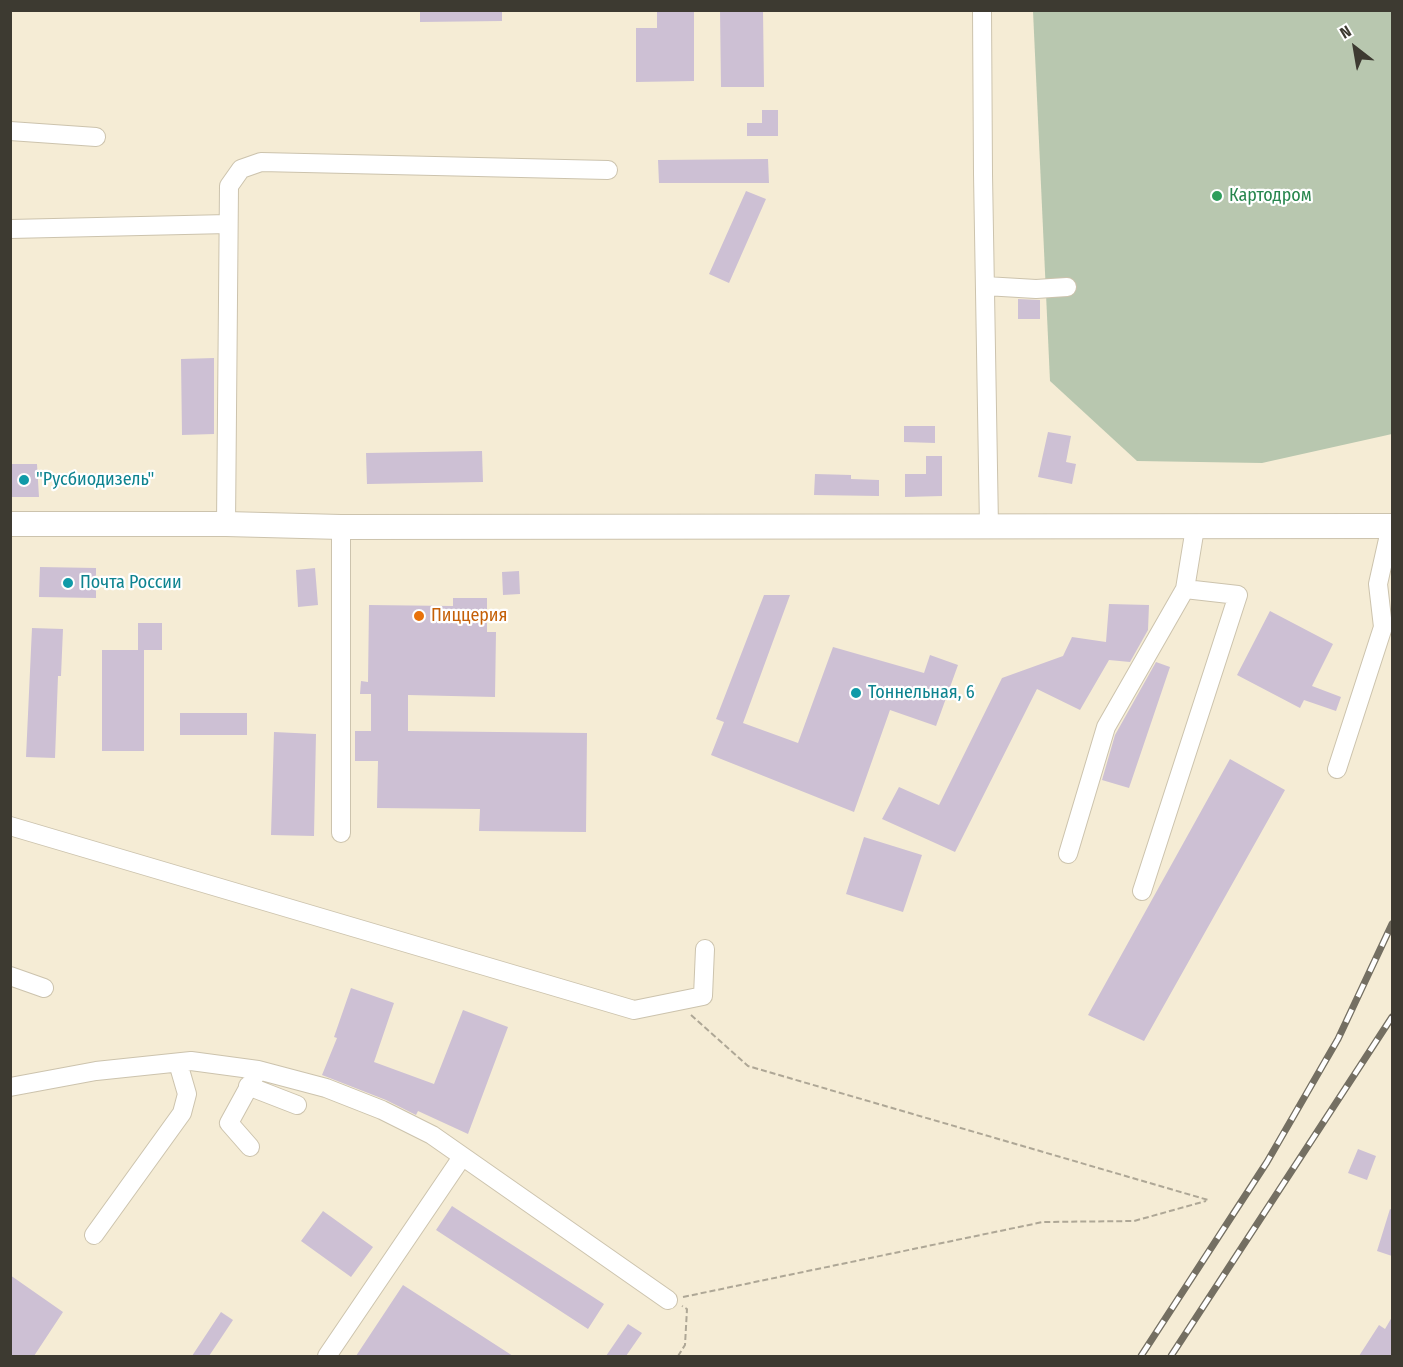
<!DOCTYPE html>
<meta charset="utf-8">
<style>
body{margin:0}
#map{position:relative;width:1403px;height:1367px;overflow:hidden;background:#f5ecd5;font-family:"Fira Sans Condensed",sans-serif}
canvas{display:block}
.frame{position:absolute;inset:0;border:12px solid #3d3a31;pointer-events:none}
.north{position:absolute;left:1325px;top:18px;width:60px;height:60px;-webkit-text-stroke:4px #fff;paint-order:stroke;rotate:329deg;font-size:16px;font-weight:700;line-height:24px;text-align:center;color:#3d3a31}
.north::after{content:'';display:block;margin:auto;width:21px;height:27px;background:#3d3a31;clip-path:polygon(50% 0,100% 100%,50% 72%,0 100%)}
</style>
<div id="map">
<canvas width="1403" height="1367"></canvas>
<div class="frame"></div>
<div class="north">N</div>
</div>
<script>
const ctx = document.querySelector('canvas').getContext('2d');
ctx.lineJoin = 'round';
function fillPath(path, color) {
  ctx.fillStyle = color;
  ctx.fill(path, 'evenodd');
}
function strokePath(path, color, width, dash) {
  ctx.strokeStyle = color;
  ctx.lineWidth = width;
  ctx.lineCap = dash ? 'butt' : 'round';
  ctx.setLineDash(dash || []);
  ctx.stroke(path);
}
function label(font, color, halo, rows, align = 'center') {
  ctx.font = font + ' "Fira Sans Condensed",sans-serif';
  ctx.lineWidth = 4.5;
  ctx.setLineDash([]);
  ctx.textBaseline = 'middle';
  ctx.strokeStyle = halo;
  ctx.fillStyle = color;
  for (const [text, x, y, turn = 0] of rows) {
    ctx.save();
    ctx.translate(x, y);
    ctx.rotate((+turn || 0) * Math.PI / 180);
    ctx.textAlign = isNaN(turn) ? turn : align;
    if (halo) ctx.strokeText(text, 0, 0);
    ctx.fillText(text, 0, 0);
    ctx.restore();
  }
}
fillPath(new Path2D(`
 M 1033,11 L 1392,11 L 1392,434 L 1262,463 L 1137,461 L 1050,381 Z`), '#b8c7af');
fillPath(new Path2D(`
 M 420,10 L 502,10 L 502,21 L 420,22 Z
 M 657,10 L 694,10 L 694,81 L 636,82 L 636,28 L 657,28 Z
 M 720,10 L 763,10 L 764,87 L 721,87 Z
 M 762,110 L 778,110 L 778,136 L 747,136 L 747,123 L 762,123 Z
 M 768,159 L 769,183 L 659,183 L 658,160 Z
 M 746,191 L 766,199 L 729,283 L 709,274 Z
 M 1018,299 L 1040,300 L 1040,319 L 1018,319 Z
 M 214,358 L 214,434 L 182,435 L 181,359 Z
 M 904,426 L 935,426 L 935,443 L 904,442 Z
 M 1048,432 L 1071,436 L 1066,462 L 1076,464 L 1072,484 L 1038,477 Z
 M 482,451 L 483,482 L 367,484 L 366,453 Z
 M 926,456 L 942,456 L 942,496 L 905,497 L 905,474 L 926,474 Z
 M 10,464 L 37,464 L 39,497 L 10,497 Z
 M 815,474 L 851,475 L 851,479 L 879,480 L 879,496 L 814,495 Z
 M 40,567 L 96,568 L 96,598 L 39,597 Z
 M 315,568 L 318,605 L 298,607 L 296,570 Z
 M 519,571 L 520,594 L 503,595 L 502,572 Z
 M 764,595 L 790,595 L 743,723 L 798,743 L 833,647 L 924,673 L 930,655 L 958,665 L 936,726 L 890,710 L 854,812 L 711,755 L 724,722 L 716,719 Z
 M 453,598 L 487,598 L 487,632 L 496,632 L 495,697 L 408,695 L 408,731 L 587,733 L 586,832 L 479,831 L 480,809 L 377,808 L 378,761 L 355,761 L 355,731 L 371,731 L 371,694 L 360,694 L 361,681 L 368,682 L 369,605 L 453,606 Z
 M 1109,604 L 1149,605 L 1148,630 L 1130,662 L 1109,660 L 1080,710 L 1037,689 L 955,852 L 882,819 L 899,787 L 939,805 L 1002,678 L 1063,656 L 1072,637 L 1106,642 Z
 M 1270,611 L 1333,644 L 1312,686 L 1341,697 L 1336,711 L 1304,700 L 1300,708 L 1237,675 Z
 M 138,623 L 162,623 L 162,650 L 138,650 Z
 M 32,628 L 63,629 L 61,676 L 58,676 L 55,758 L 26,757 Z
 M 102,650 L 144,650 L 144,751 L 102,751 Z
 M 1156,662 L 1170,667 L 1129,788 L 1102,780 L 1115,735 Z
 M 180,713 L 247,713 L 247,735 L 180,735 Z
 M 274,732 L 316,734 L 314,836 L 271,835 Z
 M 1230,759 L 1285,790 L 1144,1041 L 1088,1015 Z
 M 864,837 L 922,855 L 903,912 L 846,894 Z
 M 351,988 L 394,1003 L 374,1062 L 434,1084 L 463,1010 L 508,1027 L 468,1134 L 418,1111 L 416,1115 L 386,1100 L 322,1075 L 337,1038 L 334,1037 Z
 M 1358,1149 L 1376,1156 L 1367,1180 L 1348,1173 Z
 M 452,1206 L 604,1304 L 588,1329 L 436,1230 Z
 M 1390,1209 L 1392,1210 L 1392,1256 L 1377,1251 Z
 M 323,1211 L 373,1247 L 351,1277 L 301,1241 Z
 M 10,1275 L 63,1312 L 34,1356 L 10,1356 Z
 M 403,1285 L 513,1356 L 356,1356 Z
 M 221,1312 L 233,1320 L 209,1356 L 192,1356 Z
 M 1392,1317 L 1392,1356 L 1359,1356 L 1379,1325 L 1385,1329 Z
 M 628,1324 L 642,1333 L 626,1356 L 606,1356 Z`), '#cdc0d4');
const minor = new Path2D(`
 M 982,10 L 983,174 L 989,527
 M 10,131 L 96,137
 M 10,229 L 228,224
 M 985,286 L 1036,289 L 1067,287
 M 226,524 L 229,186 L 241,169 L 261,162 L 608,170
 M 1337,769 L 1383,627 L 1378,584 L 1391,526
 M 10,826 L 634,1010 L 703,996 L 705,949
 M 341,833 L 341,527
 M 1068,854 L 1106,727 L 1185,589 L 1195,528
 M 1142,891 L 1238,595 L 1185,589
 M 10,976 L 44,988
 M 248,1086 L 297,1105
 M 10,1087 L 96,1071 L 191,1061 L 258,1070 L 326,1088 L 382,1110 L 432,1135 L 668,1300
 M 250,1147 L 229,1123 L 258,1070
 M 94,1235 L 182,1113 L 187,1094 L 178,1063
 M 327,1356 L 462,1157`);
const major = new Path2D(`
 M 10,524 L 226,524 L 341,527 L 1392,526`);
strokePath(minor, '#ccc3ad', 20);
strokePath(major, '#ccc3ad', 26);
strokePath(new Path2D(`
 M 691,1015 L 748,1066 L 1208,1200
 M 683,1297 L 1043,1222 L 1134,1221 L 1206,1201
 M 678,1356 L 685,1345 L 687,1309 L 682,1306`), '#aea796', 2, [6, 3]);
strokePath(minor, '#fff', 18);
strokePath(major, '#fff', 24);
const rail = new Path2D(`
 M 1141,1356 L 1267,1162 L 1338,1039 L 1392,924
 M 1171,1356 L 1392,1017`);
strokePath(rail, '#746f62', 7);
strokePath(rail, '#fff', 4.5, [14]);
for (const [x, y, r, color] of [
 [1217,196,6,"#2e9e5b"],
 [24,480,6,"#0f9aa8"],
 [68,583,6,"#0f9aa8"],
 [419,616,6,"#e8710a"],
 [856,693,6,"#0f9aa8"]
]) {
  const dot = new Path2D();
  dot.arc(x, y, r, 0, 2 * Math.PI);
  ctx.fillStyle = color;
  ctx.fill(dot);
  strokePath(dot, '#fff', 2);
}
label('18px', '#27864d', '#fff', [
 ["Картодром",1229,196]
], 'left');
label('18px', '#0d838f', '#fff', [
 ["\"Русбиодизель\"",36,480],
 ["Почта России",80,583],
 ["Тоннельная, 6",868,693]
], 'left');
label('18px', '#c56008', '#fff', [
 ["Пиццерия",431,616]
], 'left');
</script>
